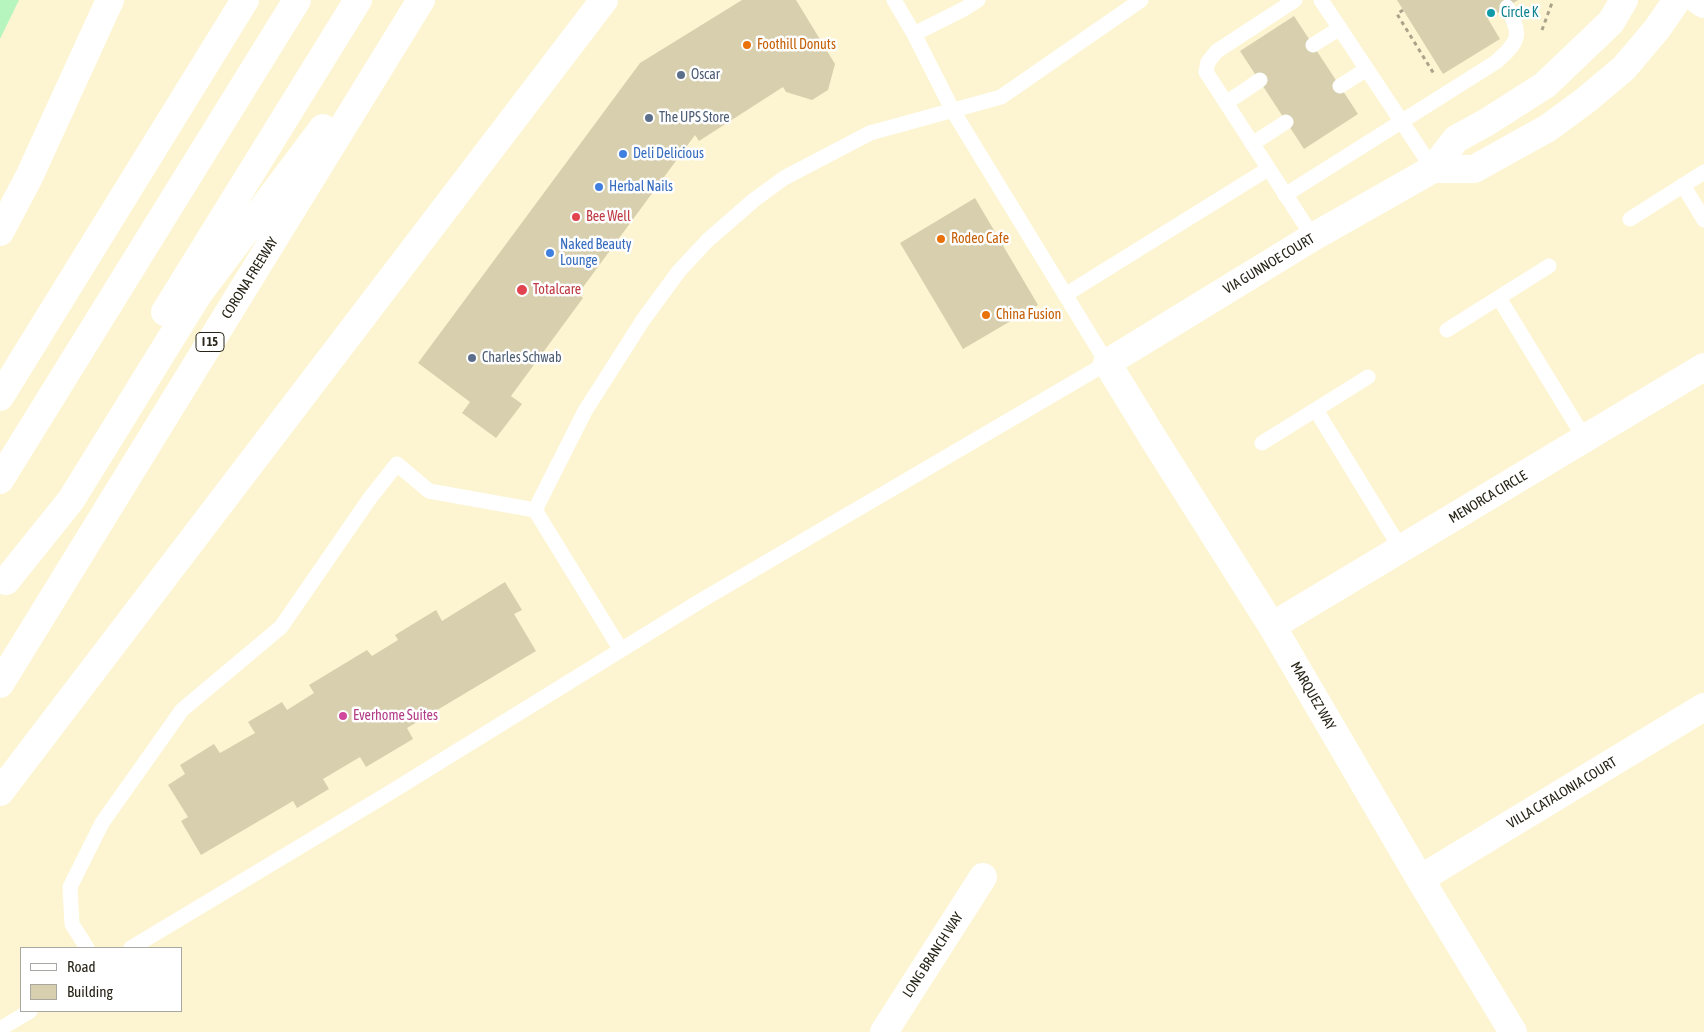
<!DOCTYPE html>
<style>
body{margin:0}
#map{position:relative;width:1704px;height:1032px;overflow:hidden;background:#fdf5d2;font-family:"Asap Condensed",sans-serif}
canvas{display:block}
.legend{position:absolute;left:20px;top:947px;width:162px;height:65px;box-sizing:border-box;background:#fff;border:1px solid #a9a7a2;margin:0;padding:6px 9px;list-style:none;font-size:15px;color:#272417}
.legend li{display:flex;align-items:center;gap:10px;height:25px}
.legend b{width:25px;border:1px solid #a9a7a2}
</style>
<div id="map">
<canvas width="1704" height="1032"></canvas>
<ul class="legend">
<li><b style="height:6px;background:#fff"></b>Road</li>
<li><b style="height:14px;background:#d7cfad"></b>Building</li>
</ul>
</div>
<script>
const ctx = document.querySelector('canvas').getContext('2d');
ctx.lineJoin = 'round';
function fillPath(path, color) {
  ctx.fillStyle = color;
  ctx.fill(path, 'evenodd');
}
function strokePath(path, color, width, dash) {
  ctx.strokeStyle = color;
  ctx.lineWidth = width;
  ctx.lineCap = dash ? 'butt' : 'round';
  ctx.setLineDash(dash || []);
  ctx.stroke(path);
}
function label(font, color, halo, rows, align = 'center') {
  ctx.font = font + ' "Asap Condensed",sans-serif';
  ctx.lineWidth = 5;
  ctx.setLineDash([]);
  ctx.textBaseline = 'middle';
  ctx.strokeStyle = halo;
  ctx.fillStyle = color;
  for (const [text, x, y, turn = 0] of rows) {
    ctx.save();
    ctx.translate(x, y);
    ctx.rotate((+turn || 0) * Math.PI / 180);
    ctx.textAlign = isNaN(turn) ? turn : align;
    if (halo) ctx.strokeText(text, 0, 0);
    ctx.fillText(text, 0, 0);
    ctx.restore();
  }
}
fillPath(new Path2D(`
 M 0,0 L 19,0 L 0,39 Z`), '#b6f6be');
fillPath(new Path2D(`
 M 742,0 L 796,0 L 835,64 L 828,90 L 812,100 L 786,92 L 783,87 L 699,141 L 695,135 L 578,294 L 583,298 L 511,396 L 522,404 L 496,438 L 462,413 L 470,402 L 418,363 L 640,63 Z
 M 1397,0 L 1518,0 L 1488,19 L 1500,39 L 1443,74 Z
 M 1294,16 L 1358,114 L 1304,149 L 1240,51 Z
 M 975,198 L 1038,305 L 963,349 L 900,243 Z
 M 505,582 L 522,610 L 514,614 L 536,651 L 407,728 L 413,739 L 366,767 L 360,757 L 323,779 L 329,789 L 297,808 L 293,801 L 201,855 L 181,821 L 188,817 L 168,785 L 185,774 L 180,765 L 214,744 L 220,753 L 255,733 L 248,722 L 282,702 L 287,710 L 314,693 L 309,685 L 367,650 L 372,656 L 398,640 L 395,635 L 436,610 L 442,621 Z`), '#d7cfad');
strokePath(new Path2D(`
 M 1403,10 L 1397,14 L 1434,74
 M 1542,30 L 1553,0`), '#a9a389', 3, [4, 4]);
strokePath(new Path2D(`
 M 1295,0 L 1217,51 L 1208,62 L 1206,72 L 1313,237
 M 1321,0 L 1433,169
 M 914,34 L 964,9 L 978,0
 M 1313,45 L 1340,28
 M 1340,86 L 1367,69
 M 1226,103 L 1260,80
 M 1252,144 L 1286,122
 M 1683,185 L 1704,220
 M 1285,195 L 1496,62 C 1520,41 1522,35 1507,7
 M 1630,219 L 1704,172
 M 1065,295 L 1268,169
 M 1499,298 L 1585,439
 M 1447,330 L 1549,266
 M 1316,410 L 1401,549
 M 1262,443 L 1368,377
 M 535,510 L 621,650
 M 87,948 L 72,924 L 70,887 L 102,823 L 182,710 L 281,627 L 370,498 L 397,464 L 429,491 L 535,510 L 585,411 L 643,320 L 679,271 L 708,240 L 754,200 L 784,178 L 870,133 L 1001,97 L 1141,0
 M 131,948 L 386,795 L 702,600 L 1107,363 L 953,111 L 914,34 L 894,0
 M 0,1029 L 30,1011`), '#fff', 15);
strokePath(new Path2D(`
 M 1433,169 L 1474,169 L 1548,128 L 1586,100 L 1624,68 L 1657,29 L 1677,0
 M 1272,626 L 1704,367
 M 1420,879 L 1704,707
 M 884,1032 L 983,877
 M 1513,1032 L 1420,879 L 1272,626 L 1158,446 L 1107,363 L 1313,237 L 1433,169 L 1456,139 L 1487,122 L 1545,85 L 1611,22 L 1624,0`), '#fff', 28);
strokePath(new Path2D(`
 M 1698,0 L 1704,4`), '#fff', 28);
strokePath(new Path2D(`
 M 0,232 L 29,177 L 110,0
 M 165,312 L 358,0
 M 0,397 L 245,0
 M 0,480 L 297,0
 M 6,581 L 71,500 L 199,293 L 323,128
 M 0,684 L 421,0
 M 0,792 L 604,0`), '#fff', 28);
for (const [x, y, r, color] of [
 [1491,13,5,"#0f9aa8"],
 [747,45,5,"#e8710a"],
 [681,75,5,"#5c6f8a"],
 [649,118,5,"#5c6f8a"],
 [623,154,5,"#3f7fe0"],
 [599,187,5,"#3f7fe0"],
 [576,217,5,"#e0444e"],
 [941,239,5,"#e8710a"],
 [550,253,5,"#3f7fe0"],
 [522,290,6,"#e0444e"],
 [986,315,5,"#e8710a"],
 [472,358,5,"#5c6f8a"],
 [343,716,5,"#d1479c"]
]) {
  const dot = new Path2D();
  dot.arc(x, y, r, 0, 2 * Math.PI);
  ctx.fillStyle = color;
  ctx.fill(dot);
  strokePath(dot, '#fff', 2);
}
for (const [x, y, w] of [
 [210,342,28]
]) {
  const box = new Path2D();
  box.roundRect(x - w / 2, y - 9.5, w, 19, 4);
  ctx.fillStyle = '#fff';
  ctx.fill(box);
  strokePath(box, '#272417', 1);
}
label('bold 12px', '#272417', null, [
 ["I 15",210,342]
]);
label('14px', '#0d838f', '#fff', [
 ["Circle K",1501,13]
], 'left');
label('14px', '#c56008', '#fff', [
 ["Foothill Donuts",757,45],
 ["Rodeo Cafe",951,239],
 ["China Fusion",996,315]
], 'left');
label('14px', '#4e5e75', '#fff', [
 ["Oscar",691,75],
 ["The UPS Store",659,118],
 ["Charles Schwab",482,358]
], 'left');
label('14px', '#366cbe', '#fff', [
 ["Deli Delicious",633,154],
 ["Herbal Nails",609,187],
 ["Naked Beauty",560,245],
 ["Lounge",560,261]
], 'left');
label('14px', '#be3a42', '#fff', [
 ["Bee Well",586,217],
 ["Totalcare",533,290]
], 'left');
label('14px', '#272417', '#fff', [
 ["VIA GUNNOE COURT",1269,264,-31],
 ["CORONA FREEWAY",250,278,-58],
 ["MENORCA CIRCLE",1488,497,-31],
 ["MARQUEZ WAY",1313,696,60],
 ["VILLA CATALONIA COURT",1562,793,-31],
 ["LONG BRANCH WAY",933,955,-57]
]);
label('14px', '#b23c85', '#fff', [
 ["Everhome Suites",353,716]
], 'left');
</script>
